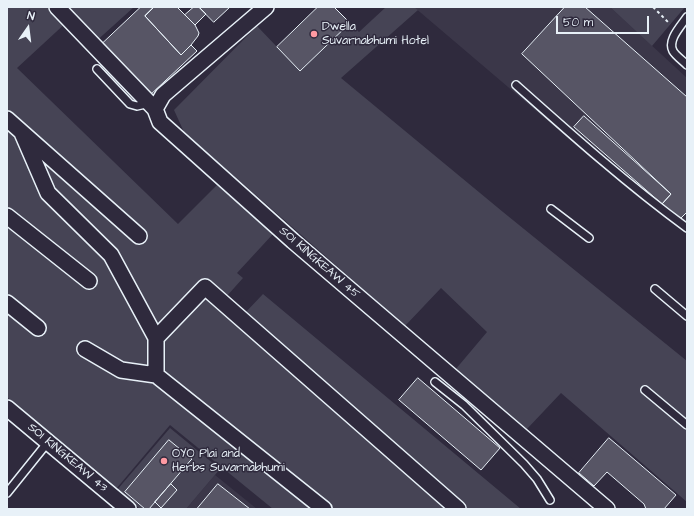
<!DOCTYPE html>
<style>
body{margin:0}
#map{position:relative;width:694px;height:516px;overflow:hidden;background:#2f2a3d;font-family:"Architects Daughter",sans-serif}
canvas{display:block}
.frame{position:absolute;inset:0;border:8px solid #e8f1f8;pointer-events:none}
.north{position:absolute;left:8px;top:8px;width:40px;height:40px;-webkit-text-stroke:3px #2f2a3d;paint-order:stroke;rotate:14deg;font-size:11px;font-weight:700;line-height:16px;text-align:center;color:#e8f1f8}
.north::after{content:'';display:block;margin:auto;width:14px;height:18px;background:#e8f1f8;clip-path:polygon(50% 0,100% 100%,50% 72%,0 100%)}
.scale{position:absolute;left:556px;top:16px;width:93px;height:18px;box-sizing:border-box;border:2px solid #e8f1f8;border-top:0;padding-left:5px;font-size:12px;line-height:14px;white-space:nowrap;color:#e8f1f8;-webkit-text-stroke:3px #2f2a3d;paint-order:stroke}
</style>
<div id="map">
<canvas width="694" height="516"></canvas>
<div class="frame"></div>
<div class="north">N</div>
<div class="scale">50 m</div>
</div>
<script>
const ctx = document.querySelector('canvas').getContext('2d');
ctx.lineJoin = 'round';
function fillPath(path, color) {
  ctx.fillStyle = color;
  ctx.fill(path, 'evenodd');
}
function strokePath(path, color, width, dash) {
  ctx.strokeStyle = color;
  ctx.lineWidth = width;
  ctx.lineCap = dash ? 'butt' : 'round';
  ctx.setLineDash(dash || []);
  ctx.stroke(path);
}
function label(font, color, halo, rows, align = 'center') {
  ctx.font = font + ' "Architects Daughter",sans-serif';
  ctx.lineWidth = 3;
  ctx.setLineDash([]);
  ctx.textBaseline = 'middle';
  ctx.strokeStyle = halo;
  ctx.fillStyle = color;
  for (const [text, x, y, turn = 0] of rows) {
    ctx.save();
    ctx.translate(x, y);
    ctx.rotate((+turn || 0) * Math.PI / 180);
    ctx.textAlign = isNaN(turn) ? turn : align;
    if (halo) ctx.strokeText(text, 0, 0);
    ctx.fillText(text, 0, 0);
    ctx.restore();
  }
}
fillPath(new Path2D(`
 M 414,7 L 610,7 L 687,78 L 687,234 L 629,190 Z
 M 215,475 L 257,509 L 186,509 Z`), '#3b3749');
fillPath(new Path2D(`
 M 7,7 L 134,7 L 93,44 L 69,20 L 17,68 L 178,224 L 217,185 L 273,234 L 237,273 L 243,278 L 226,297 L 245,313 L 263,294 L 521,509 L 273,509 L 170,425 L 116,489 L 7,397 Z
 M 386,7 L 414,7 L 418,10 L 341,78 L 503,212 L 687,361 L 687,502 L 561,393 L 526,430 L 455,370 L 487,332 L 441,288 L 405,326 L 184,132 L 174,110 L 257,26 L 300,71 L 350,23 L 359,32 Z
 M 610,7 L 685,7 L 652,46 Z
 M 170,428 L 220,469 L 186,509 L 140,509 L 117,490 Z`), '#464455');
const building = new Path2D(`
 M 141,7 L 154,7 L 145,16 L 181,55 L 191,45 L 197,51 L 149,96 L 101,45 Z
 M 154,7 L 177,7 L 195,25 L 199,33 L 198,36 L 191,45 L 181,55 L 145,16 Z
 M 194,7 L 199,7 L 206,14 L 195,25 L 185,15 Z
 M 199,7 L 230,7 L 214,22 Z
 M 318,7 L 334,7 L 350,23 L 300,71 L 277,47 Z
 M 565,7 L 585,7 L 687,97 L 687,212 L 680,219 L 662,204 L 671,194 L 522,54 Z
 M 584,116 L 671,194 L 662,204 L 574,127 Z
 M 418,378 L 500,448 L 481,470 L 399,400 Z
 M 609,438 L 676,495 L 664,509 L 646,509 L 644,504 L 607,472 L 594,486 L 579,473 Z
 M 169,440 L 192,459 L 190,461 L 149,509 L 145,509 L 125,492 Z
 M 171,484 L 177,490 L 161,508 L 155,502 Z
 M 218,484 L 250,509 L 197,509 Z`);
fillPath(building, '#575565');
strokePath(building, '#e8f1f8', 1);
const service = new Path2D(`
 M 687,17 C 681,26 667,40 673,51 C 675,55 683,61 687,65
 M 97,69 L 130,104 L 137,106 L 150,103
 M 516,85 C 571,134 627,184 687,228
 M 551,209 L 589,238
 M 655,289 L 687,316
 M 435,382 L 464,405 L 524,464 L 537,479 L 550,500
 M 645,390 L 687,425
 M 7,493 L 48,442`);
const minor = new Path2D(`
 M 57,7 L 155,109
 M 266,7 L 163,95 L 155,109 L 160,122 L 293,241 L 607,509
 M 7,119 L 139,236
 M 22,133 L 48,193 L 111,255 L 156,338
 M 7,216 L 89,281
 M 7,303 L 38,328
 M 85,349 L 121,370 L 156,375 L 324,509
 M 156,375 L 156,338 L 205,287 L 458,509
 M 7,408 L 128,509`);
strokePath(service, '#e8f1f8', 10);
strokePath(minor, '#e8f1f8', 18);
strokePath(new Path2D(`
 M 653,7 L 670,24`), '#e8f1f8', 2, [3, 3]);
strokePath(service, '#2f2a3d', 7);
strokePath(minor, '#2f2a3d', 15);
for (const [x, y, r, color] of [
 [314,34,4,"#ff9aa2"],
 [164,461,4,"#ff9aa2"]
]) {
  const dot = new Path2D();
  dot.arc(x, y, r, 0, 2 * Math.PI);
  ctx.fillStyle = color;
  ctx.fill(dot);
  strokePath(dot, '#2f2a3d', 1.5);
}
label('12px', '#e8f1f8', '#2f2a3d', [
 ["Dwella",322,27],
 ["Suvarnabhumi Hotel",322,41],
 ["OYO Plai and",172,454],
 ["Herbs Suvarnabhumi",172,468]
], 'left');
label('12px', '#e8f1f8', '#2f2a3d', [
 ["SOI KINGKEAW 45",319,263,41],
 ["SOI KINGKEAW 43",67,458,40]
]);
</script>
